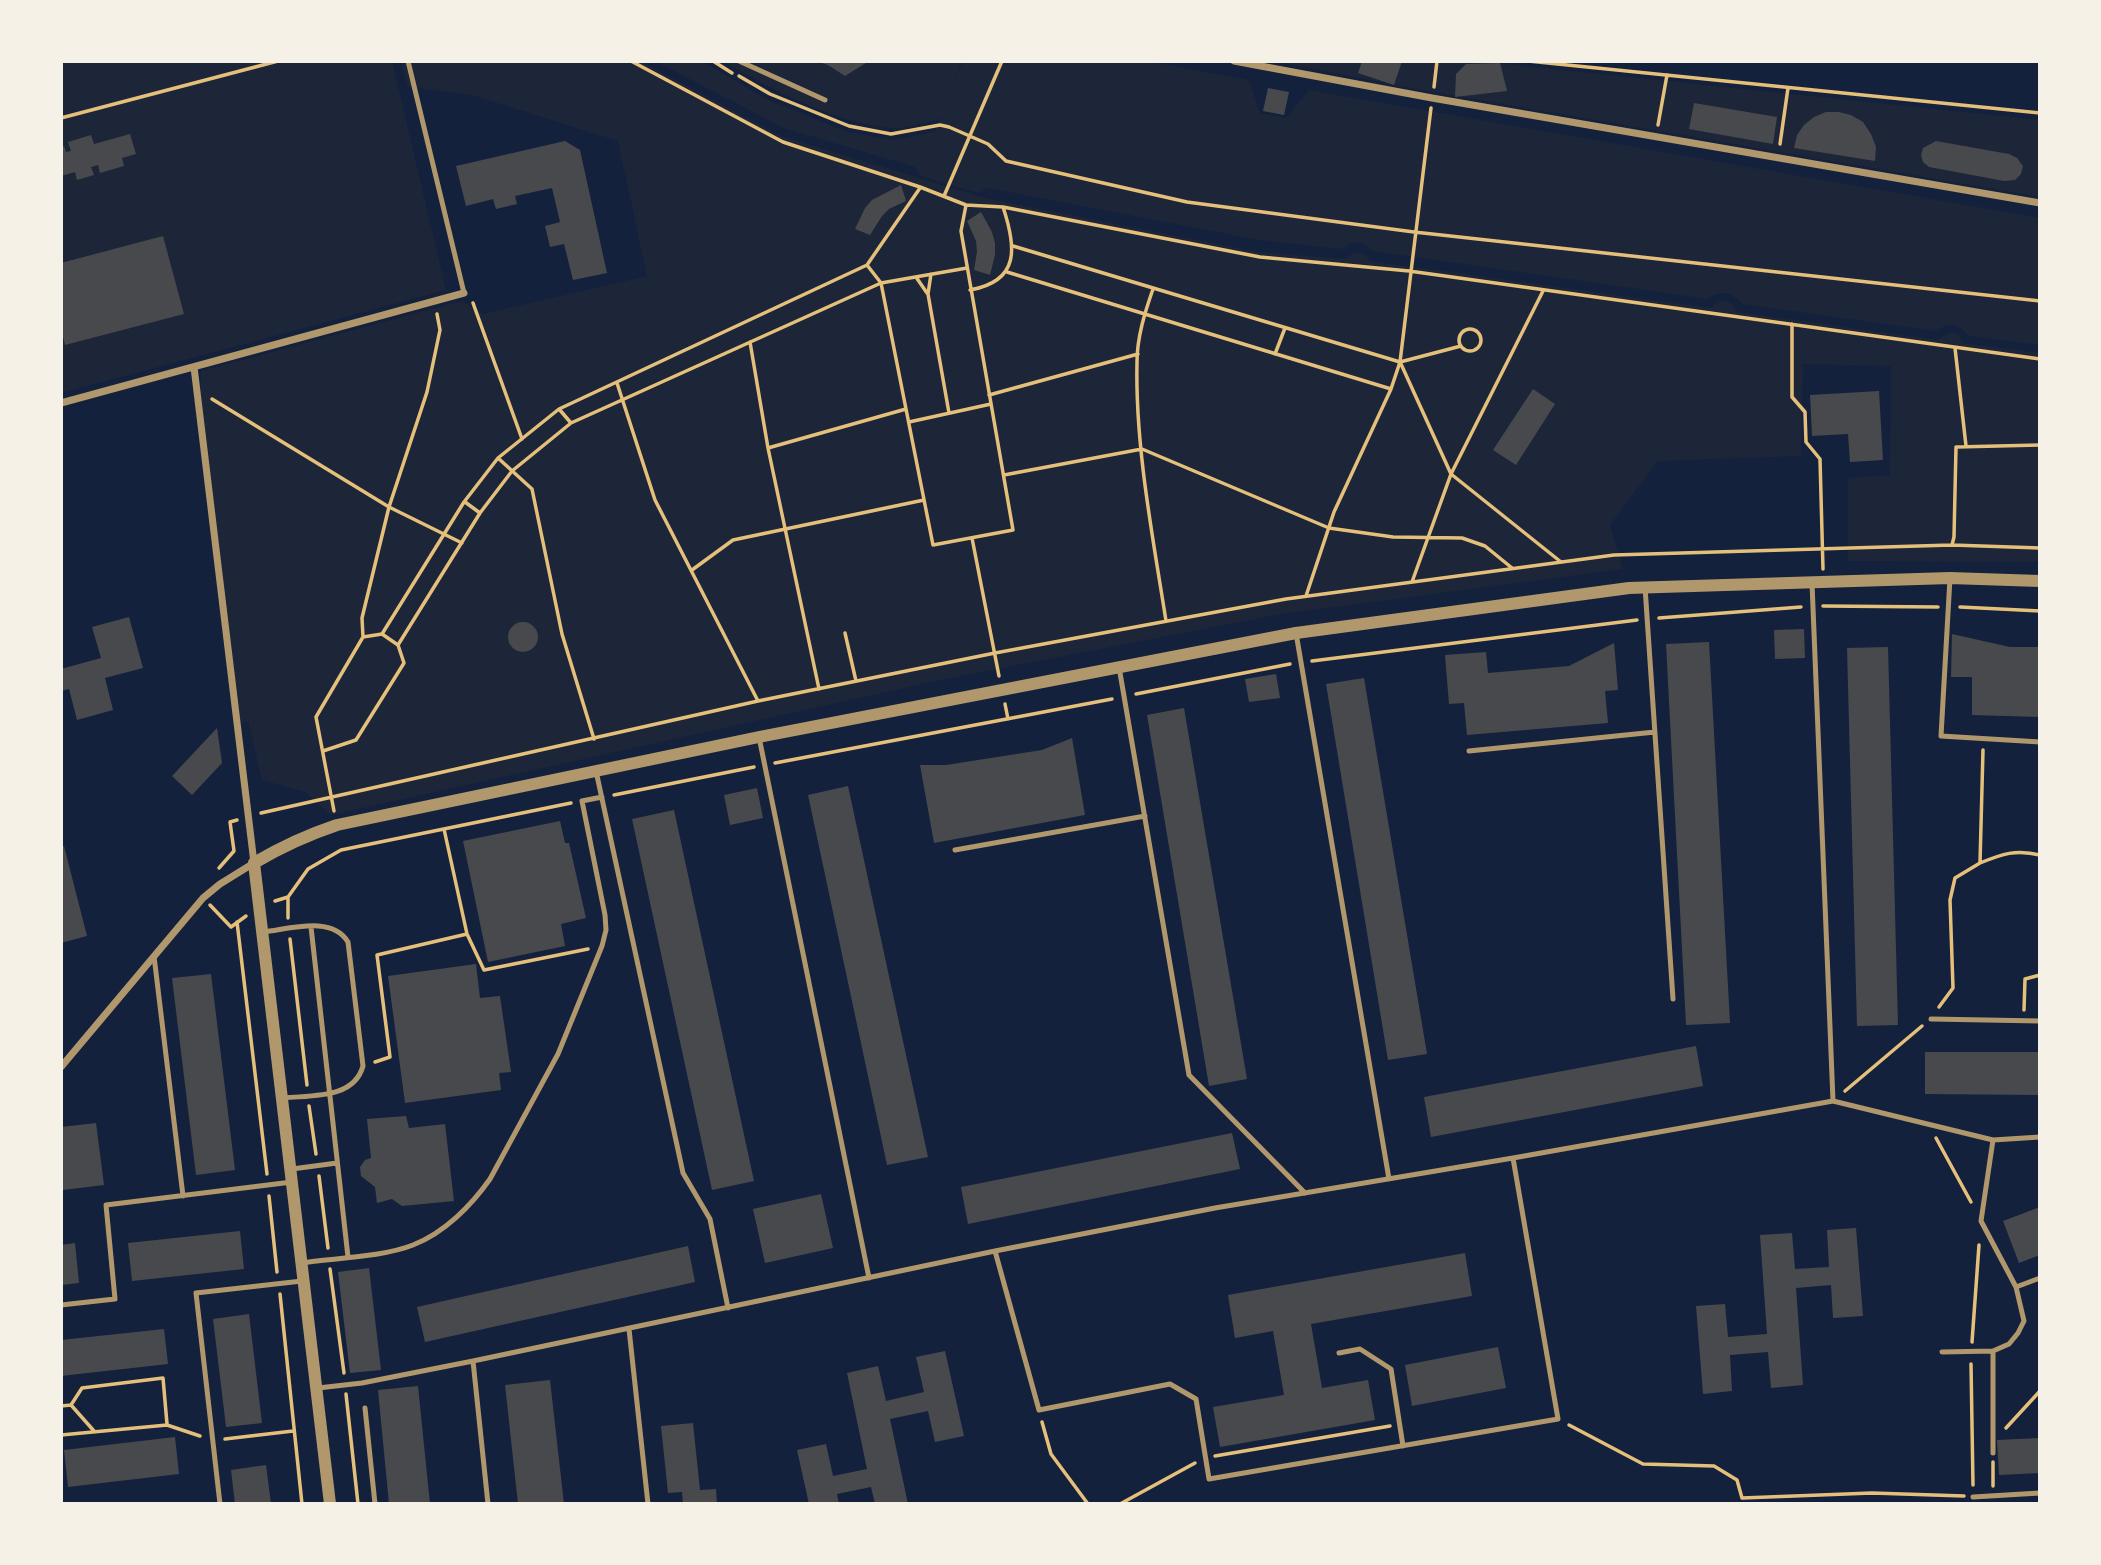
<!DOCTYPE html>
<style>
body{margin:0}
#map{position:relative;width:2101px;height:1565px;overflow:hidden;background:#14213d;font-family:"Fira Sans Condensed",sans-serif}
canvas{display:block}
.frame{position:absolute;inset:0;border:63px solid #f6f1e7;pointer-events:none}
</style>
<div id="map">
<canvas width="2101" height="1565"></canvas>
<div class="frame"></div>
</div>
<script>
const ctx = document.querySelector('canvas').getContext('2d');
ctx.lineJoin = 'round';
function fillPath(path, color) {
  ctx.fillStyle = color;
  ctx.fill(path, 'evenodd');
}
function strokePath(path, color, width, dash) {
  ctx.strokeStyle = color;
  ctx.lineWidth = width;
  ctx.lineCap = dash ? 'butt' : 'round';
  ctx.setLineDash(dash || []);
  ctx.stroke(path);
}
fillPath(new Path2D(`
 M 61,61 L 392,61 L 446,290 L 61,393 Z
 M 401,61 L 640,61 L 781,136 L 985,198 L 1258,252 L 1345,259 C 1356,250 1361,249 1370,261 L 1710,308 C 1723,298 1729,297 1737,312 L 1938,340 C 1949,330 1957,330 1963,343 L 2040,353 L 2040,562 L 1848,561 L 1848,478 L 1890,475 L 1891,366 L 1803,364 L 1801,456 L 1658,461 L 1610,525 L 1623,569 L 1281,614 L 940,680 L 331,815 L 305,792 L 262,780 L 248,721 L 238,722 L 200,399 L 201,371 L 462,301 L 483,314 L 647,276 L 618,141 L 472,95 L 408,87 Z
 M 655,61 L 702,61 L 768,100 L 848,132 L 896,140 L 936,131 L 941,119 C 926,121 908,129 893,128 C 835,124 773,90 723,61 L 962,61 L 951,90 L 963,61 L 1146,61 L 1249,80 L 1260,113 L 1286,118 L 1309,90 L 2040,218 L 2040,345 L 1968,336 C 1960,323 1948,322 1936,331 L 1742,304 C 1733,291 1720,290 1708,299 L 1373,251 C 1364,241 1353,239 1343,249 L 1259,240 L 988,188 L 978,193 L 920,176 L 915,167 L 784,128 Z
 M 1272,61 L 1476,61 L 2040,120 L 2040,197 L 1428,91 Z`), '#1d2539');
fillPath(new Path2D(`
 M 816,61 L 869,61 L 845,76 L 828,65 Z
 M 1362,61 L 1402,61 L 1394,85 L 1358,73 Z
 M 1500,63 L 1507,91 L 1455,97 L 1456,74 L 1466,64 Z
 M 1268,88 L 1289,92 L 1284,115 L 1263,111 Z
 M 1694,103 L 1777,117 L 1773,144 L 1689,129 Z
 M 1826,112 L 1839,112 L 1851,115 L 1863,122 L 1871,134 L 1876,147 L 1875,161 L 1794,148 L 1797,135 L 1804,125 L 1814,117 Z
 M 130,134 L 136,154 L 122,158 L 124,166 L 100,173 L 98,165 L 91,167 L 94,175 L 77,180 L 75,172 L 61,176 L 61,147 L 64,146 L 66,152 L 71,151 L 68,142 L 91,135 L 94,144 Z
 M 565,141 L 580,150 L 607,273 L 573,280 L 564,244 L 550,247 L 545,226 L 560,222 L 552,188 L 515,196 L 517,204 L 496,209 L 493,199 L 466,206 L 456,166 Z
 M 1936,141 L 2009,154 L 2017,158 L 2023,166 L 2021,174 L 2015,180 L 2004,181 L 1929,167 L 1923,162 L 1921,155 L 1923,148 Z
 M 901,185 L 906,201 L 889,209 L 882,216 L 870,235 L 855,229 L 865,208 L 872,200 Z
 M 981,212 L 992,232 L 995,243 L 995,255 L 990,275 L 974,270 L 977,252 L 976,241 L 967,221 Z
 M 163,236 L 184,314 L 65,345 L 61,329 L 61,263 Z
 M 1533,389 L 1555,404 L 1516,465 L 1493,450 Z
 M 1879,391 L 1883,460 L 1850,462 L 1848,434 L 1812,436 L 1810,395 Z
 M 129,617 L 143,668 L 105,678 L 113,710 L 77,720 L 69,689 L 61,691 L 61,669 L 101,658 L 92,627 Z
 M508 637a15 15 0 1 1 30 0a15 15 0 1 1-30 0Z
 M 1804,629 L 1805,658 L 1775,659 L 1774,630 Z
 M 1952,634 L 2010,647 L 2040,647 L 2040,717 L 1972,715 L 1972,677 L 1951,677 Z
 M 1709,642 L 1730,1023 L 1686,1025 L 1666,644 Z
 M 1614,643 L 1618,690 L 1605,691 L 1608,723 L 1467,735 L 1464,703 L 1449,704 L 1445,655 L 1486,652 L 1488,673 L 1569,666 Z
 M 1888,647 L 1898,1025 L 1857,1026 L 1847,648 Z
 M 1276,674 L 1280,698 L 1249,702 L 1245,679 Z
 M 1364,678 L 1427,1054 L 1388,1060 L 1326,684 Z
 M 1184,708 L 1247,1079 L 1209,1086 L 1147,715 Z
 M 217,728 L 222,763 L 192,795 L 172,776 Z
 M 1072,738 L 1085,815 L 934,843 L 920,765 L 946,765 L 1042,750 Z
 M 848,786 L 928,1157 L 887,1165 L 808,795 Z
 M 757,788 L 763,818 L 730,825 L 724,795 Z
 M 674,810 L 754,1181 L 712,1190 L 632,819 Z
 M 560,821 L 565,843 L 569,843 L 586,918 L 561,924 L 565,946 L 488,962 L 463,841 Z
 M 64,846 L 87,936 L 61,943 L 61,847 Z
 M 476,964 L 480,998 L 500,996 L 511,1072 L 499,1073 L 501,1090 L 405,1103 L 388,976 Z
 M 211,974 L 235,1170 L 196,1175 L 172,978 Z
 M 1696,1046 L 1703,1086 L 1431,1137 L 1424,1097 Z
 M 1925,1052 L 2040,1052 L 2040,1095 L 1925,1094 Z
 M 406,1116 L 409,1128 L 445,1124 L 454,1201 L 402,1206 L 392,1199 L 377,1203 L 375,1187 L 361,1176 L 360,1167 L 365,1160 L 371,1158 L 367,1119 Z
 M 96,1123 L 104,1185 L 63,1190 L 61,1127 Z
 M 1232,1133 L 1240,1169 L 968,1224 L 961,1187 Z
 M 821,1194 L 833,1248 L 765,1263 L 753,1209 Z
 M 2040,1207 L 2040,1255 L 2019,1263 L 2003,1221 Z
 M 1856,1228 L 1863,1316 L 1833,1318 L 1831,1285 L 1796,1288 L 1803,1385 L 1771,1388 L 1768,1352 L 1730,1355 L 1732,1391 L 1703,1394 L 1696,1306 L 1725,1304 L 1728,1337 L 1767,1334 L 1760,1235 L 1792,1233 L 1795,1269 L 1829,1267 L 1827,1230 Z
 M 240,1231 L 244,1269 L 132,1281 L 128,1243 Z
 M 75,1243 L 79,1283 L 61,1285 L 61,1245 Z
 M 688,1246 L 695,1282 L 425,1342 L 417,1307 Z
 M 1465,1253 L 1472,1296 L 1311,1324 L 1322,1388 L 1368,1380 L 1375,1420 L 1220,1447 L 1213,1407 L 1284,1395 L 1273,1331 L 1235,1338 L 1228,1295 Z
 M 369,1268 L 381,1370 L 350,1373 L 338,1272 Z
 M 249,1314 L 262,1423 L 226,1427 L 213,1319 Z
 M 164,1329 L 168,1364 L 61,1376 L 61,1340 Z
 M 1498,1347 L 1506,1388 L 1412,1406 L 1405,1365 Z
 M 945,1351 L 964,1436 L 935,1442 L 928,1411 L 890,1419 L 908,1504 L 875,1504 L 871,1487 L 837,1494 L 839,1504 L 809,1504 L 797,1450 L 826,1444 L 833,1476 L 867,1469 L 847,1373 L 878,1366 L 886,1401 L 924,1392 L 916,1357 Z
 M 550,1380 L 564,1504 L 518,1504 L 505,1385 Z
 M 418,1386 L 430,1504 L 389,1504 L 378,1390 Z
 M 693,1423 L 700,1490 L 716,1489 L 717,1504 L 683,1504 L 682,1492 L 668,1493 L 661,1426 Z
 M 175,1437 L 179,1474 L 68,1487 L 64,1450 Z
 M 2040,1438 L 2040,1473 L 1999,1475 L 1997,1440 Z
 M 266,1465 L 271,1504 L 235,1504 L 231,1470 Z`), '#48494c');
strokePath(new Path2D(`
 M 631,61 L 783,142 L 920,187 L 966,205 L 1003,207 L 1260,257 L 1409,271 L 2040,359
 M 713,61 L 732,73
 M 1528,61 L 2040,113
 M 739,76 L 770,94 L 849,126 L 891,134 L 940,125 L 949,127 L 988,144 L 1006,161 L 1187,202 L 1414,232 L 2040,301
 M 1434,87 L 1437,61
 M 61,118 L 278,61
 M 1658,125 L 1667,75
 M 1780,144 L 1788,88
 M 944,196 L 1002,61
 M 1013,246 L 1400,362
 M 867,265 L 881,283 L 933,545 L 1013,530 L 961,231 L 966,205
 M 1007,272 L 1391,389
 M 931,274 L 928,294 L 949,413
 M 916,277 L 927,293
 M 1153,289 C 1145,312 1137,337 1137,362 C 1135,446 1153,538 1166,621
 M 970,290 C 1021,281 1016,246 1003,207
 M 473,303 L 522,439
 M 1792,324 L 1792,397 L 1805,412 L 1806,442 L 1820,459 L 1823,569
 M1459 340a11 11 0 1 1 22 0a11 11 0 1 1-22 0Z
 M 750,342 L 768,448 L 819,689
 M 1955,348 L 1966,446
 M 1275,354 L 1285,328
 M 1400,362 L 1461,346
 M 1401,364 L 1451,474 L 1561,562
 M 617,383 L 655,500 L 758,701
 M 989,395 L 1138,354
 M 212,399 L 389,507 L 462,543
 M 559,409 L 571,423
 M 909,422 L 991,404
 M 768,448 L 906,409
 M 498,458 L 532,489 L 562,634 L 594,739
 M 1004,475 L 1142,449 L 1329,528 L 1393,537 L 1462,538 L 1485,546 L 1512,568
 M 465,502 L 480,513
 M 972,538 L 999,676
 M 1952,545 L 1954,537 L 1956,447 L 2040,445
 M 692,570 L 733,540 L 924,500
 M 1412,582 L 1451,474 L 1543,291
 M 1306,596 L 1334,512 L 1391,389 L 1400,362 L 1431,108
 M 1823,606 L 1938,607
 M 1960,607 L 2040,611
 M 1659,618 L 1801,607
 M 845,633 L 856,681
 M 382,634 L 464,502 L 498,458 L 559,409 L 867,265 L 920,188
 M 363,637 L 362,618 L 389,507 L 427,392 L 440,330 L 437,314
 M 398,645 L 480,513 L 512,471 L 571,423 L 881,283 L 967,268
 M 1312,661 L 1637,620
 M 1136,694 L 1290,664
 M 1005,704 L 1008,719
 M 323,751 L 356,740 L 404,663 L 398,645 L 382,634 L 363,637 L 316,717 L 334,811
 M 775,763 L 1112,699
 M 614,795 L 754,767
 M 261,813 L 758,701 L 995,653 L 1286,599 L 1614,555 L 1952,545 L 2040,548
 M 1980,863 C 2002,854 2016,849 2040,855
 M 219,868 L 234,851 L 230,822 L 237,820
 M 275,901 L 288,897
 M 210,905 L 231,927 L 246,916
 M 288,918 L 288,897 L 308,869 L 341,850 L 571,803
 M 237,922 L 267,1174
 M 467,934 L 484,970 L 588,949
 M 290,939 L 307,1085
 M 1939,1007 L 1953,988 L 1950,900 L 1955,878 L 1980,863 L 1983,750
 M 2024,1010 L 2025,979 L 2040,975
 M 375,1062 L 390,1057 L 377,955 L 467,934 L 444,829
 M 1845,1091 L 1922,1026
 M 309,1106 L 316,1154
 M 1936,1138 L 1971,1202
 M 319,1176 L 328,1248
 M 269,1196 L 277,1272
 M 330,1269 L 344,1373
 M 280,1294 L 302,1504
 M 1972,1342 L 1979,1245
 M 1971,1364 L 1973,1485
 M 346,1394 L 358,1504
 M 71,1405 L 82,1388 L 163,1378 L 167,1424
 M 61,1406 L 71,1405 L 94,1431
 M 1042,1422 L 1051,1454 L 1088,1504
 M 1569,1425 L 1643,1464 L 1714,1466 L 1737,1480 L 1742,1498 L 1872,1493 L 1964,1496
 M 2006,1428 L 2040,1391
 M 61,1435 L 167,1425 L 200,1436
 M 225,1439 L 293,1431
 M 1215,1456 L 1390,1426
 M 1993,1462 L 1993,1486
 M 1120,1504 L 1195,1463`), '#e5c07b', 3.5);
strokePath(new Path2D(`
 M 408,61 L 464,293
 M 739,61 L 825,100
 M 1950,578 L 1941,736 L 2040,742
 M 1812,583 L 1833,1101
 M 1645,587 L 1673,999
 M 1296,633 L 1389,1179
 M 1119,667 L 1189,1075 L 1305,1193
 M 759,737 L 869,1278
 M 1469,751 L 1655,732
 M 596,771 L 683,1173 L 710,1219 L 728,1308
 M 955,850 L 1145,816
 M 311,927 L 348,1257
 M 263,932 C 290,929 332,915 348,942 L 363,1066 C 354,1099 312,1095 284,1098
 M 154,956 L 183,1196
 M 1931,1019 L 2040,1021
 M 1993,1140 L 1981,1221 L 2016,1287 L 2040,1278
 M 292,1169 L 337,1163
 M 995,1251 L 1039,1410 L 1170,1384 L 1196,1399 L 1209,1479 L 1558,1419 L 1513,1158
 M 301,1263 C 335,1258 383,1257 413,1245 C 444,1233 471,1206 490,1179 L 558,1054 L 602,946 L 606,930 L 605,915 L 582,801 L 602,797
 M 61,1305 L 115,1299 L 106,1205 L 292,1182
 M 629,1329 L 648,1504
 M 1993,1351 L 1993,1453
 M 1942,1352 L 1993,1351 L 2009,1344 L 2018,1333 L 2024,1321 L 2016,1287
 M 1339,1353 L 1360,1349 L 1391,1369 L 1403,1446
 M 473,1361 L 488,1504
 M 318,1388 L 362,1383 L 473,1361 L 995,1251 L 1215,1208 L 1513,1158 L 1833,1101 L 1993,1140 L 2040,1137
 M 365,1408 L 375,1504
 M 1973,1497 L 2040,1493
 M 220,1504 L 196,1293 L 302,1281`), '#b1986c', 5);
strokePath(new Path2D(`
 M 1234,61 L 1432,98 L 2040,203
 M 61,403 L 464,293
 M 61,1067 L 203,898 L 220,884 L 254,863 L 194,367`), '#b1986c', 7);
strokePath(new Path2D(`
 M 330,1504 L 254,863 C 281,847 307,835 337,825 L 759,737 L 1296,633 L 1629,588 L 1950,578 L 2040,581`), '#b1986c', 12);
</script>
